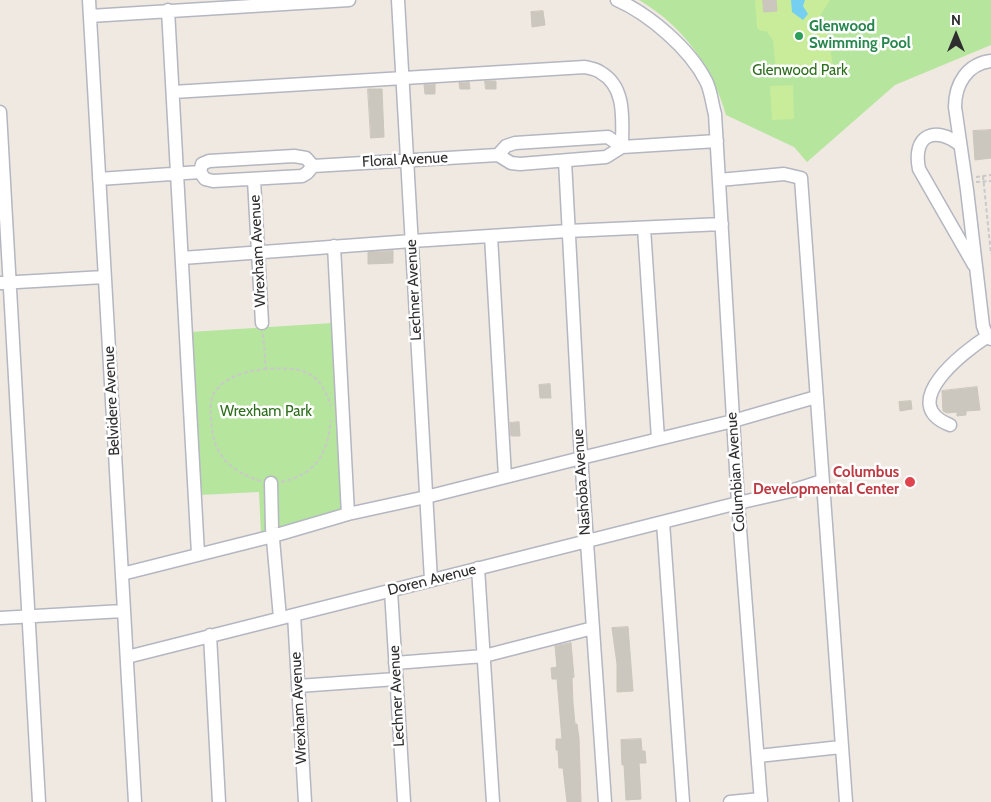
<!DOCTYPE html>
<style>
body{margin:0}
#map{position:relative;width:991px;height:802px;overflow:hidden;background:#efe9e1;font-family:Cabin,sans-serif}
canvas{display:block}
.north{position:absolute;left:931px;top:10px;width:50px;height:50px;-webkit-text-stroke:4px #fff;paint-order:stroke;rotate:0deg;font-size:14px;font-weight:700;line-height:20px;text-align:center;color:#2e2e2e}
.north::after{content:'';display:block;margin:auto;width:18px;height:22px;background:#2e2e2e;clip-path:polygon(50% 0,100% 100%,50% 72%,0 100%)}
</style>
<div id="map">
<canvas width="991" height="802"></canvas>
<div class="north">N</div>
</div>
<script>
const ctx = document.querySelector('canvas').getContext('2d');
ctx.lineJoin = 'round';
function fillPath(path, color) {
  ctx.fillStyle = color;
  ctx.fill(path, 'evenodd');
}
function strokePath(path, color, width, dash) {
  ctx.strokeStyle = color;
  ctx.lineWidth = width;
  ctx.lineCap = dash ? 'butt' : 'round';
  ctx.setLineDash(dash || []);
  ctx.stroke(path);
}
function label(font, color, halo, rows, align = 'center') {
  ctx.font = font + ' Cabin,sans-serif';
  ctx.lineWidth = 5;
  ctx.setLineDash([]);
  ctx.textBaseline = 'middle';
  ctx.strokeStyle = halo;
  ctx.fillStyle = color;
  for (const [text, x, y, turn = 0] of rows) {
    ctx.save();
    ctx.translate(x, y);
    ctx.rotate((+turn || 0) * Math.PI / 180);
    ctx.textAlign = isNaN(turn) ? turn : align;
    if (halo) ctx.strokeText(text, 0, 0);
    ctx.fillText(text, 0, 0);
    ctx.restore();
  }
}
fillPath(new Path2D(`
 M 639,0 L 991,0 L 991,45 L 895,85 L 807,162 L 794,147 L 726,115 C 712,66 683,26 639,0 Z
 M 333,323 L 343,513 L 261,534 L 259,492 L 199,495 L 190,332 Z`), '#b6e59e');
fillPath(new Path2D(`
 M 755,0 L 830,0 L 820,16 L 827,33 L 834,70 L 776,72 L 773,40 L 766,31 L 761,31 L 757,28 Z
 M 793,85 L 794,119 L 772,120 L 770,86 Z`), '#c9ec9a');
fillPath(new Path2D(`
 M 791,0 L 805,0 L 803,6 L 808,14 L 803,20 L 792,12 Z`), '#75cff0');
const building = new Path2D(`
 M 763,0 L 776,0 L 777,11 L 764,12 Z
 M 543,11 L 545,25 L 532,27 L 531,12 Z
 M 485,81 L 496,81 L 496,89 L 486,89 Z
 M 469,82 L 470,89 L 460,89 L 459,83 Z
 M 435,84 L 435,94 L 425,94 L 424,85 Z
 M 368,89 L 382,89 L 384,137 L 371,138 Z
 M 991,130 L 991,158 L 975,160 L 973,131 Z
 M 393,251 L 393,263 L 368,264 L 368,252 Z
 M 550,384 L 551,398 L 540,398 L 539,385 Z
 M 977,387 L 980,410 L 966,411 L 966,415 L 957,416 L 957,412 L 947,413 L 943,411 L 942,391 Z
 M 911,401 L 912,409 L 900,411 L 899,402 Z
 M 519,422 L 520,436 L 511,436 L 510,423 Z
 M 628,627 L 633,691 L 617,692 L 617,664 L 612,628 Z
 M 571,643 L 574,677 L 572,678 L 573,703 L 575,724 L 577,724 L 579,738 L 581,802 L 567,802 L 563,768 L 559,768 L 558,750 L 556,750 L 556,739 L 562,739 L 557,679 L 552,679 L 551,668 L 557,667 L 555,646 Z
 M 641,739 L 642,751 L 645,751 L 646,763 L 639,763 L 641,799 L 626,800 L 624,765 L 622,765 L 621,740 Z`);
fillPath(building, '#cbc7bf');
strokePath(building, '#cbc5ba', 1);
const minor = new Path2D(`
 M 89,0 L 135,802
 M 398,0 L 431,580
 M 617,0 C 649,14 690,49 706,81 C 711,90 712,104 715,114 L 738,503 L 761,802
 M 168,10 L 198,554
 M 90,16 L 349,0
 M 991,61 C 967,64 955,84 955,107 L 967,190 L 983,326 L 986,334 L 991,339
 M 173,92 L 585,67 C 589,68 596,69 600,72 C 627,87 622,121 622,147
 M 0,112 L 39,802
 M 960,145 C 935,125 912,135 919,169 L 974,265
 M 498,155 L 506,146 L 515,143 L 608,137 L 622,147
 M 565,161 L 580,441 L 605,802
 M 200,172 L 202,164 L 209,161 L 294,156 L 306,158 L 313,166 L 498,155 L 511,163 L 520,164 L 606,157 L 622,147 L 717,141
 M 200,172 L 205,179 L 213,181 L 302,176 L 307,173 L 313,166
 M 99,179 L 200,172
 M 254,180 L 262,323
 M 719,180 L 784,174 L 801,178 L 846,802
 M 644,228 L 658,439
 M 491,236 L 505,477
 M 334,246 L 348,514
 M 182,258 L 412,241 L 568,231 L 722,224
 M 0,283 L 104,277
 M 950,425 C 896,404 963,352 988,336
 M 271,483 L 272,528 L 280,618
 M 663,522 L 683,802
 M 478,568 L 493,802
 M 122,574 L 273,536 L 348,514 L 426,497 L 581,458 L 733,421 L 816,397
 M 391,591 L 404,802
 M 294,615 L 305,802
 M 0,618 L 123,611
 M 210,635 L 219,802
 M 127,657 L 738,503 L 791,491 L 822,481
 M 395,663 L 484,656 L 593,628
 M 298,686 L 396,679
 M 758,756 L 841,747
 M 730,802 L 761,799`);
strokePath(minor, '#b4b7c1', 15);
strokePath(new Path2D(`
 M 983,176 L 991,254
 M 976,177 L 991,175
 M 976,182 L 991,181
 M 263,334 L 266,369 C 301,367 319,369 331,406
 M 261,481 C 228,471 212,453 211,418 C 210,408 210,397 217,389 C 228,375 249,371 266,369
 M 281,482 C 317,474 327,454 331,420`), '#c9c9c9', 2, [4, 2.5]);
strokePath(minor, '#fff', 12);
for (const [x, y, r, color] of [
 [799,36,5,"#2e9e5b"],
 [910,482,6,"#e0444e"]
]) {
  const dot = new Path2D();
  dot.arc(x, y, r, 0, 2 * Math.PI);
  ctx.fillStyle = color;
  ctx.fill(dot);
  strokePath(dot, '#fff', 2);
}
label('bold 15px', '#27864d', '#fff', [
 ["Glenwood",809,27],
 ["Swimming Pool",809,44]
], 'left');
label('15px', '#2c6e1b', '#fff', [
 ["Glenwood Park",800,71],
 ["Wrexham Park",266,412]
]);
label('15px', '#2e2e2e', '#fff', [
 ["Floral Avenue",405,160,-3],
 ["Wrexham Avenue",258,251,-93],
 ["Lechner Avenue",414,290,-93],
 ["Belvidere Avenue",112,401,-93],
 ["Columbian Avenue",736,472,-94],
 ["Nashoba Avenue",582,482,-94],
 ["Doren Avenue",432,580,-14],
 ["Lechner Avenue",397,696,-93],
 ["Wrexham Avenue",299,708,-93]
]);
label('bold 15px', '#be3a42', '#fff', [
 ["Columbus",899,473],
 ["Developmental Center",899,490]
], 'right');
</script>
